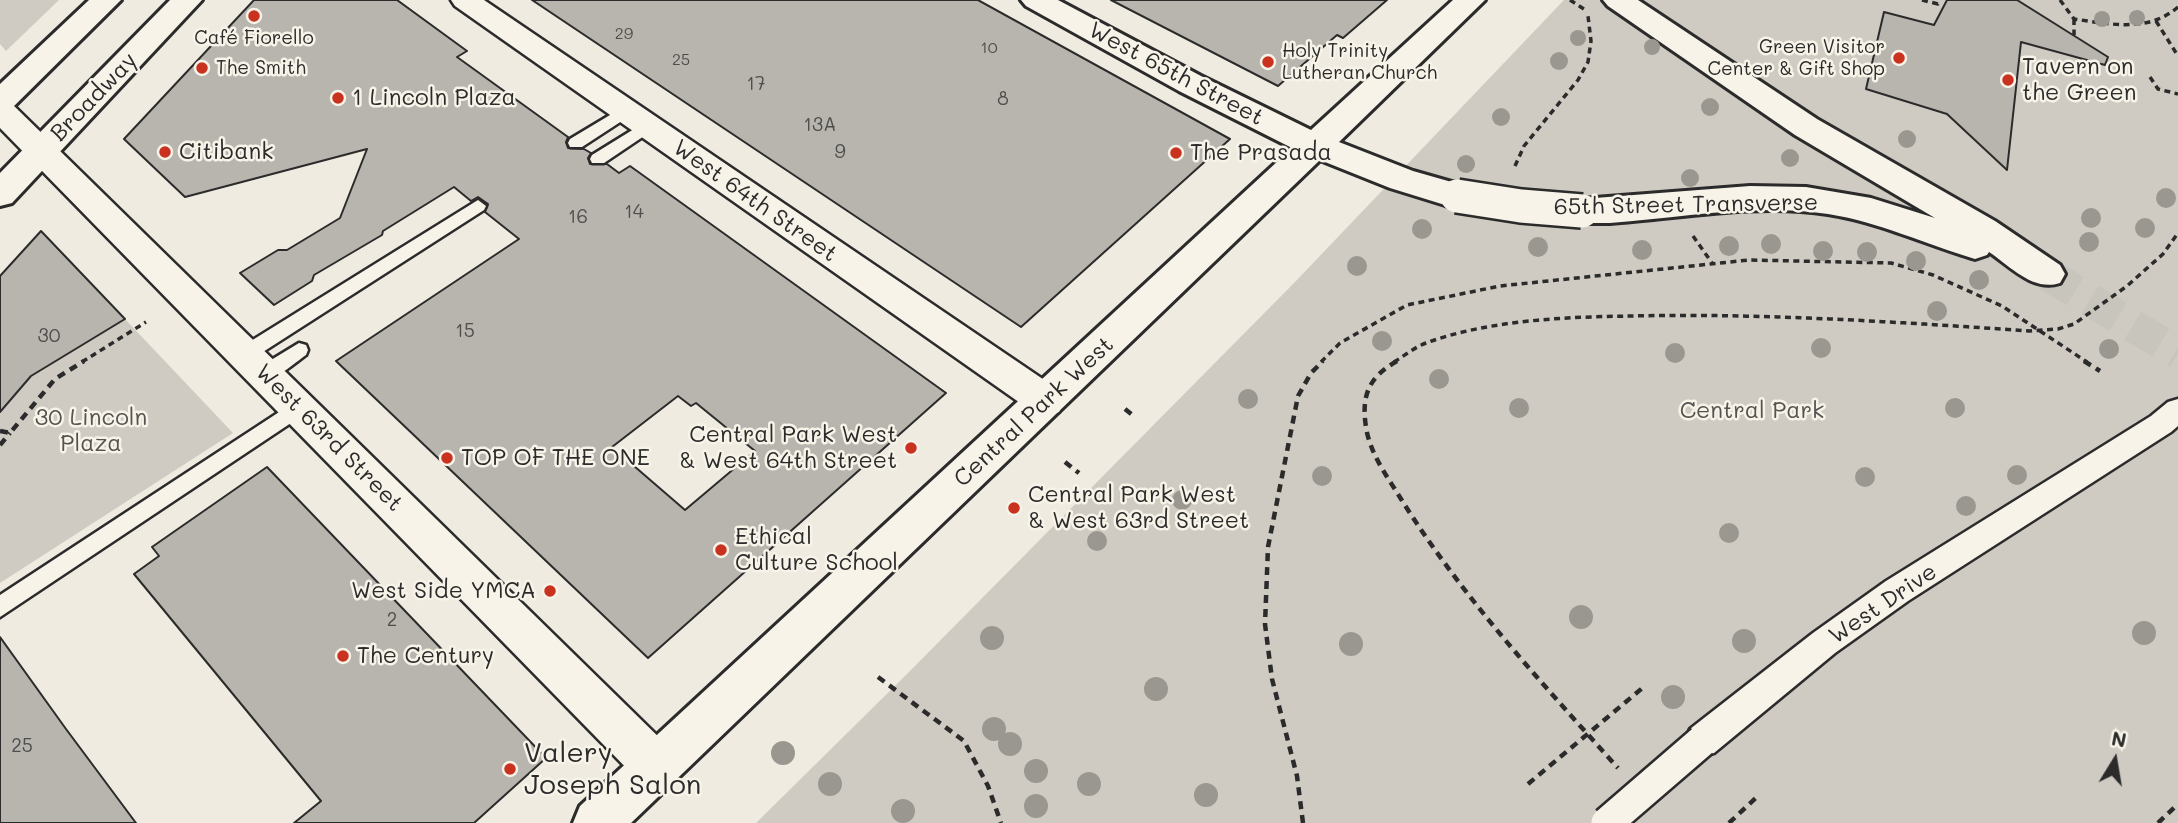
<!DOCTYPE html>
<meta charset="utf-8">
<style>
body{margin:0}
#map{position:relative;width:2178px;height:823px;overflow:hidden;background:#efebe0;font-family:Mali,sans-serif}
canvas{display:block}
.north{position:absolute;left:2080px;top:725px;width:70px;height:70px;-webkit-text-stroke:5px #f7f3e8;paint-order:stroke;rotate:11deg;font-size:19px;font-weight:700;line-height:28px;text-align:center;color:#2b2b2b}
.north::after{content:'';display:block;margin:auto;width:24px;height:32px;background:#2b2b2b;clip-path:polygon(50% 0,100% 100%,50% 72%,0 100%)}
</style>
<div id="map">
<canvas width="2178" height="823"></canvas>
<div class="north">N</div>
</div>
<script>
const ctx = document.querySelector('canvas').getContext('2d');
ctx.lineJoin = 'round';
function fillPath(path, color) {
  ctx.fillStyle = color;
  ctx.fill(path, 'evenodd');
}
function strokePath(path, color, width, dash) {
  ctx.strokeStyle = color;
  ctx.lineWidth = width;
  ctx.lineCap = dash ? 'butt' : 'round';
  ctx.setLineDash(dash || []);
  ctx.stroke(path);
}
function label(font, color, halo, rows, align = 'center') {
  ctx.font = font + ' Mali,sans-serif';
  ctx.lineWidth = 5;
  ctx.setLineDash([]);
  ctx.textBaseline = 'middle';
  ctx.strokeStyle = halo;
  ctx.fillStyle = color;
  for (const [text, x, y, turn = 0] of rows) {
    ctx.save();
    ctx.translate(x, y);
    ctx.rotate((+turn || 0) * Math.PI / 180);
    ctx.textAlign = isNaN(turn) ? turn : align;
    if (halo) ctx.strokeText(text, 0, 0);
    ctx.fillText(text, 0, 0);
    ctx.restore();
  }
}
fillPath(new Path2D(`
 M 0,0 L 59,0 L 6,51 L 0,44 Z
 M 1564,0 L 2178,0 L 2178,823 L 756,823 L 906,675 L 1295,282 Z
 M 125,319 L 233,433 L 0,583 L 0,412 L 31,376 Z`), '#cfcbc2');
const building = new Path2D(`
 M 254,0 L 397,0 L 467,51 L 457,57 L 568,137 L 566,142 L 568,148 L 584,149 L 591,153 L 588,158 L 590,164 L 607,164 L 619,173 L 630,166 L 946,393 L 648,658 L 336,361 L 519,239 L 485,212 L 488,204 L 478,197 L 471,201 L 454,187 L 383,231 L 382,235 L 314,275 L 312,281 L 274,305 L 240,273 L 278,250 L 287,250 L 340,218 L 367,149 L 185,197 L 124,139 ZM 678,396 L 691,406 L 696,403 L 755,451 L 685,510 L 612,447 Z
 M 532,0 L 978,0 L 1230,139 L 1021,327 Z
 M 1111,0 L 1387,0 L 1343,38 L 1337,35 L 1278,86 Z
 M 1947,0 L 2017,0 L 2108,57 L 2105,65 L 2021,42 L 2007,170 L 1947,114 L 1866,89 L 1884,12 L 1934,25 Z
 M 41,231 L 125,319 L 31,376 L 0,412 L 0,276 Z
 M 267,467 L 546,758 L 474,823 L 294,823 L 321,801 L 134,574 L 159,556 L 152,547 Z
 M 0,637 L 66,729 L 136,823 L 0,823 Z`);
fillPath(building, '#b8b5ae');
strokePath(building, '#2b2b2b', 2);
strokePath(new Path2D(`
 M 2047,274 L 2178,353`), '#c8c5bc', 33, [33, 17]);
const service = new Path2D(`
 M 625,106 L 633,111 L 631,115 L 582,147 L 570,147 L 568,143 L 570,139 Z
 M 647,121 L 653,122 L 655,126 L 653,130 L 604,163 L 592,163 L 590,159 L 592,155 Z
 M 478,200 L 486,206 L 484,210 L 252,359 L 245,361 L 238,359 L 236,354 L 238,349 Z
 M 299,343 L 306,345 L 308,350 L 306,355 C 293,364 274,383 258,378 L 256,373 L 258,368 Z
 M 299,399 L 306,401 L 309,407 L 306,413 L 0,617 L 0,595 Z`);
const pedestrian = new Path2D(`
 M 2178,399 L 2178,426 L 2171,432 L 1908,601 L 1835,653 L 1714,753 L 1702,757 L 1690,753 L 1685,741 L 1690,729 L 1813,633 L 1886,581 L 2151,416 L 2168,402 Z`);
const minor = new Path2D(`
 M 451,0 L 484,0 L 1059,390 L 1064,401 L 1059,412 L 1046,416 L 1033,412 L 455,6 Z
 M 0,100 L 11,103 L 673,751 L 679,767 L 673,783 L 657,789 L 641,783 L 0,128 Z`);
const secondary = new Path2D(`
 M 1021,0 L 1058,0 L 1201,76 L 1311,130 L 1453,0 L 1485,0 L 1339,142 L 1413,171 L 1469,187 L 1474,196 L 1469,205 L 1457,208 L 1445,205 L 1390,188 L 1320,160 L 631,823 L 573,823 L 580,806 L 1292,148 L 1179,91 L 1026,6 Z
 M 1603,0 L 1638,0 L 1817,119 L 1995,221 L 2060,265 L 2065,274 L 2060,283 C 2033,292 2010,266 1989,252 L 1987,255 L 1975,259 C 1925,244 1879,222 1828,214 C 1755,203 1682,218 1610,223 L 1582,223 L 1570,220 L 1565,211 L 1570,202 L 1582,199 L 1750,186 L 1806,187 L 1871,198 L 1935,218 L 1795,135 L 1608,6 Z`);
const primary = new Path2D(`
 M 89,0 L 121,0 L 11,109 L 0,113 L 0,84 Z
 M 170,0 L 202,0 L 12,203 L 0,206 L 0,173 Z`);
strokePath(service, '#2b2b2b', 5);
strokePath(pedestrian, '#2b2b2b', 5);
strokePath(minor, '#2b2b2b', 5);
strokePath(secondary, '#2b2b2b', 6);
strokePath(primary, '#2b2b2b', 6);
strokePath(new Path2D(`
 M 1570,0 L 1584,9
 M 1922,0 L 1938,4 L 1940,0
 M 2060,0 L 2074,19 C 2110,24 2148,33 2178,7
 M 2074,19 L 2074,35
 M 2156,21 L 2178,56
 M 2150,77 L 2158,89 L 2178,94
 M 1515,166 L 1524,146 L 1578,80 L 1588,62 L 1591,41 L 1588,16
 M 1693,236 L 1712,263
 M 82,362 L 146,322
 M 1321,362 L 1340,343 L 1407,305 L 1500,286 L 1749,260 L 1891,263 L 1933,275 L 2002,306 L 2087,362
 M 1394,362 C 1404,356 1415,347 1426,343 C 1489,320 1564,317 1631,316 C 1764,313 1897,322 2030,331 L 2058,329 L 2074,324 L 2127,286 L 2163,254 L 2178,233`), '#2b2b2b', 3.5, [6, 4.5]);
strokePath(new Path2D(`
 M 1397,361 C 1369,377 1361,395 1366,427 C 1370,454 1387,476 1401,499 C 1463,598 1540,681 1618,768
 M 2084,361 L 2100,371
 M 1125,409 L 1135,417
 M 0,431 L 10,433 L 55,379 L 84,361
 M 0,445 L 10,433
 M 1065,462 L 1079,473
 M 878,677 L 964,741 L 988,786 L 1001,823
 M 1303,823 L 1297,776 L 1272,679 L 1265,624 L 1268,547 L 1298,396 L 1311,373 L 1323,361
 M 1729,823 L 1758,796
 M 2158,823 L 2178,804`), '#2b2b2b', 4.5, [8, 6]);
fillPath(service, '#f7f3e8');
fillPath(pedestrian, '#f7f3e8');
fillPath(minor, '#f7f3e8');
fillPath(secondary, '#f7f3e8');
fillPath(primary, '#f7f3e8');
const pedestrianBridge = new Path2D(`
 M 1607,823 L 1702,741`);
const secondaryBridge = new Path2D(`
 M 1457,196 L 1521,206 L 1582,211`);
strokePath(pedestrianBridge, '#2b2b2b', 36, []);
strokePath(secondaryBridge, '#2b2b2b', 38, []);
strokePath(new Path2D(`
 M 1528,784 L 1646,685`), '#2b2b2b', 4.5, [8, 6]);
strokePath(pedestrianBridge, '#f7f3e8', 31);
strokePath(secondaryBridge, '#f7f3e8', 33);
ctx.fillStyle = '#9a9791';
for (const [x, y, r] of [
 [2137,18,8],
 [2102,19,8],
 [1578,38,8],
 [1652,47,8],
 [1559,61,9],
 [1710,107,9],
 [1501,117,9],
 [1907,139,9],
 [1790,158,9],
 [1466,164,9],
 [1690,178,9],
 [2166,198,10],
 [2091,218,10],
 [2145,228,10],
 [1422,229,10],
 [2089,242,10],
 [1771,244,10],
 [1729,246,10],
 [1538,247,10],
 [1642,250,10],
 [1823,251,10],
 [1867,252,10],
 [1916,261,10],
 [1357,266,10],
 [1979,280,10],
 [1937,311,10],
 [1382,341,10],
 [1821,348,10],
 [2109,349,10],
 [1675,353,10],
 [1439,379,10],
 [1248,399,10],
 [1519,408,10],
 [1955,408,10],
 [2017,475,10],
 [1322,476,10],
 [1865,477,10],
 [1182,500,10],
 [1966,506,10],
 [1729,533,10],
 [1097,541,10],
 [1581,617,12],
 [2144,633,12],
 [992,638,12],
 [1744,641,12],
 [1351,644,12],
 [1156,689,12],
 [1673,697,12],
 [994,729,12],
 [1010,744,12],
 [783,753,12],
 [1036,771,12],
 [830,784,12],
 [1089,784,12],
 [1206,795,12],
 [1036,806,12],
 [903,811,12]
]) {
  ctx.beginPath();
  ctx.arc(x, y, r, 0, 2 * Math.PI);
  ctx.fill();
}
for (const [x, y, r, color] of [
 [254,16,7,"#c8321e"],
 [1899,58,7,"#c8321e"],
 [1268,62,7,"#c8321e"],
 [202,68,7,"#c8321e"],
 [2008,80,7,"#c8321e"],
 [338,98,7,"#c8321e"],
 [165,152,7,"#c8321e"],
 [1176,153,7,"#c8321e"],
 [911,448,7,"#c8321e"],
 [447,458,7,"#c8321e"],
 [1014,508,7,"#c8321e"],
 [721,550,7,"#c8321e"],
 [550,591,7,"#c8321e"],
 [343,656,7,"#c8321e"],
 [510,769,7,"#c8321e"]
]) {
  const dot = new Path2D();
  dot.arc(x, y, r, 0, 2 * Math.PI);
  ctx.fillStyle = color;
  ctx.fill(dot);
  strokePath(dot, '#f7f3e8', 2.5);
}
label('16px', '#4e4e4c', null, [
 ["29",624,34],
 ["10",989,48],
 ["25",681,60]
]);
label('19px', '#2b2b2b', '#f7f3e8', [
 ["Café Fiorello",254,38,"center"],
 ["Green Visitor",1885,47,"right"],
 ["Center & Gift Shop",1885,69,"right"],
 ["Holy Trinity",1282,51],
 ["Lutheran Church",1282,73],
 ["The Smith",216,68]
], 'left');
label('19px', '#4e4e4c', null, [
 ["17",756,84],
 ["8",1003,99],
 ["13A",820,125],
 ["9",840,152],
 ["14",634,212],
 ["16",578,217],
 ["15",465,331],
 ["30",49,336],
 ["2",392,620],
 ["25",22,746]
]);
label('23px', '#2b2b2b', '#f7f3e8', [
 ["Tavern on",2022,67],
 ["the Green",2022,93],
 ["1 Lincoln Plaza",352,98],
 ["Citibank",179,152],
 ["The Prasada",1190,153],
 ["Central Park West",897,435,"right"],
 ["& West 64th Street",897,461,"right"],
 ["TOP OF THE ONE",461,458],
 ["Central Park West",1028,495],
 ["& West 63rd Street",1028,521],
 ["Ethical",735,537],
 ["Culture School",735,563],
 ["West Side YMCA",536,591,"right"],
 ["The Century",357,656]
], 'left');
label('23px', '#2b2b2b', '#f7f3e8', [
 ["West 65th Street",1176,74,28],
 ["Broadway",94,97,-46],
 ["West 64th Street",755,201,35],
 ["65th Street Transverse",1686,205,-1],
 ["Central Park West",1034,412,-43],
 ["West 63rd Street",329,438,45],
 ["West Drive",1883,604,-34]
]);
label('23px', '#545351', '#f7f3e8', [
 ["Central Park",1752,411],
 ["30 Lincoln",91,418],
 ["Plaza",91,444]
]);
label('28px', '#2b2b2b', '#f7f3e8', [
 ["Valery",524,753],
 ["Joseph Salon",524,785]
], 'left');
</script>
